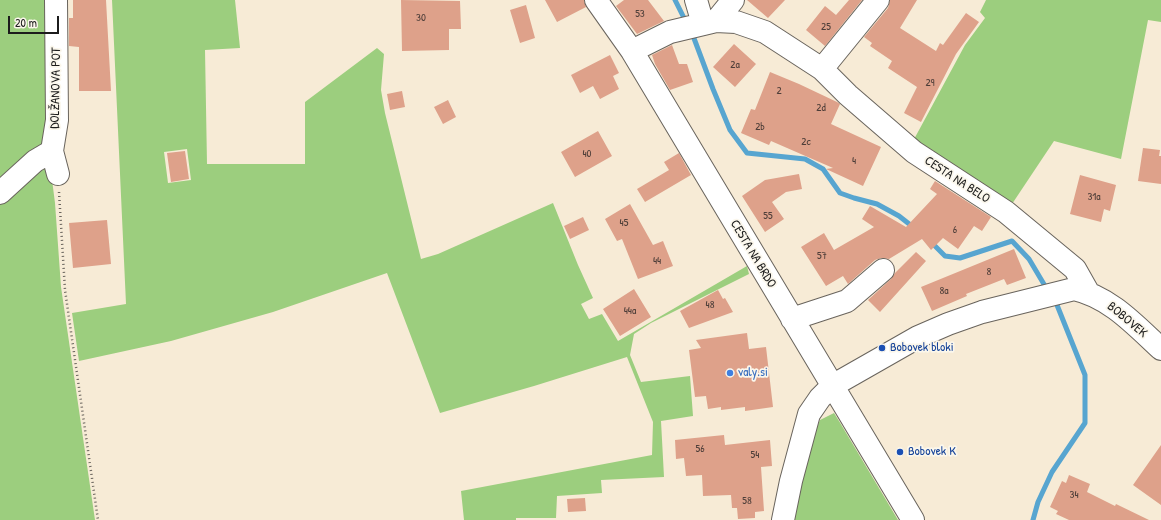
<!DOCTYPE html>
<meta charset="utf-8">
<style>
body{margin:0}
#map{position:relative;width:1161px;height:520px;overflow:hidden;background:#f7ebd6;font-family:"Patrick Hand",sans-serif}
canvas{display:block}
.scale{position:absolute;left:8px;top:16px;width:51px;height:18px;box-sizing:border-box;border:2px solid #1c1c1c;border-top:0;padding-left:5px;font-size:12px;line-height:14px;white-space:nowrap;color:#1c1c1c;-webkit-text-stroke:3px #fbf7ec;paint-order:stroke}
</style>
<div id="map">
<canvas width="1161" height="520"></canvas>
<div class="scale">20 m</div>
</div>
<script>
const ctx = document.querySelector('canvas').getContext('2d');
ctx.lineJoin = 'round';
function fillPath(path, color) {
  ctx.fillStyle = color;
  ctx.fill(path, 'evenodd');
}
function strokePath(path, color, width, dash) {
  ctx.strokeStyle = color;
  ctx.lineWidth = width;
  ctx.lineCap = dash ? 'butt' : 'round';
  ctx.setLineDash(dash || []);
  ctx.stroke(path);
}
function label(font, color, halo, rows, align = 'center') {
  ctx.font = font + ' "Patrick Hand",sans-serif';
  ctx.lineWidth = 3.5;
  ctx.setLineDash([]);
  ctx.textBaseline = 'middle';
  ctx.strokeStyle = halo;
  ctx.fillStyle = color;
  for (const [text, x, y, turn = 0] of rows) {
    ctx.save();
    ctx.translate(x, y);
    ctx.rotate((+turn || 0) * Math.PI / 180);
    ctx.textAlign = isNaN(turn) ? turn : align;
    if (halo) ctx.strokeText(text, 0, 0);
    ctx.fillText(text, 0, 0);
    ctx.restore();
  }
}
fillPath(new Path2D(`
 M 0,0 L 47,0 L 49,103 L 41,149 L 0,189 Z
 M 112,0 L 235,0 L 240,48 L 205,50 L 207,164 L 305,164 L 305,102 L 377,48 L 384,54 L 381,90 L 385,113 L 421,259 L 438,254 L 553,203 L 578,265 L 593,298 L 581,304 L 589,319 L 602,314 L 618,341 L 747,266 L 749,274 L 651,323 L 634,334 L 630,355 L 641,382 L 690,376 L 693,416 L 661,421 L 664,477 L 601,480 L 602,493 L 557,496 L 556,518 L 516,518 L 516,520 L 464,520 L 461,491 L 652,455 L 653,422 L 627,357 L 534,386 L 440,413 L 387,273 L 273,312 L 171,341 L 79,361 L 72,313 L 126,304 ZM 187,149 L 191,180 L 168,183 L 164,152 Z
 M 986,0 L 1161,0 L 1161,22 L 1148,20 L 1121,159 L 1054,141 L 1010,207 L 912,143 L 965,45 L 985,18 L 980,12 Z
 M 46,165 L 51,172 L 55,203 L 61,287 L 95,520 L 0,520 L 0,199 Z
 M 834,413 L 839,421 L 898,520 L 787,520 L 806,454 L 820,420 Z`), '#9cce7e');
strokePath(new Path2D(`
 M 675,0 L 686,22
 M 692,33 L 713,89 L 730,130 L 747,153 L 805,159 L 823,169 L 840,193 L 854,198 L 877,204 L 899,216 L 913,227
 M 930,241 L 945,256 L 960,258 L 1012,241 L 1029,259 L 1048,291
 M 1033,520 L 1038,502 L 1052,472 L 1085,423 L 1085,375 L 1057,305 L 1053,299`), '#57a5d0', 5);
fillPath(new Path2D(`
 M 73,0 L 106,0 L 111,91 L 79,91 L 79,47 L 69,46 L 69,18 L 73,18 Z
 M 401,0 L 460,1 L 461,29 L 449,29 L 449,50 L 402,51 Z
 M 545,0 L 584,0 L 586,7 L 557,22 Z
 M 624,0 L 648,0 L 664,21 L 637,34 L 616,6 Z
 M 747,0 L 785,0 L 768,18 Z
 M 849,0 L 862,0 L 825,46 L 806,30 L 825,6 L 836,15 Z
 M 890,0 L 917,0 L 900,28 L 936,51 L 940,43 L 943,45 L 966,13 L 979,22 L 956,54 L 921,122 L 904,113 L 917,87 L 888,68 L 892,61 L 870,46 L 872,43 L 864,37 L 888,8 Z
 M 526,5 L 535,38 L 520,43 L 510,10 Z
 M 734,44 L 756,64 L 735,87 L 713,67 Z
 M 672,45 L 679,64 L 687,64 L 693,82 L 670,90 L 655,64 L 652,55 Z
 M 610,55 L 619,73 L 613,76 L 619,89 L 600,99 L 593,86 L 580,93 L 571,75 Z
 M 770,72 L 799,84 L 837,102 L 840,104 L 831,124 L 881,147 L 863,186 L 826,169 L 833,168 L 771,141 L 769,145 L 741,133 L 751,109 L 755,110 Z
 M 402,91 L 405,107 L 390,110 L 387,94 Z
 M 448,100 L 456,117 L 443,124 L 434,107 Z
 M 598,131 L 612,156 L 575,177 L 561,152 Z
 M 1143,148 L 1160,150 L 1159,156 L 1161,156 L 1161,184 L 1138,181 Z
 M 185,151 L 189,179 L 171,182 L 167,153 Z
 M 679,153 L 691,175 L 645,202 L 637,189 L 669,170 L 664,162 Z
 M 799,174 L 802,189 L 786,192 L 772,202 L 784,219 L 765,232 L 742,196 L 765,180 Z
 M 1080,175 L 1116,185 L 1110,211 L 1104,209 L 1101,222 L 1070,214 Z
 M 935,181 L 991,217 L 982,231 L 974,226 L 958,249 L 943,238 L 931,250 L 922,239 L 889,259 L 881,258 L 875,260 L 848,284 L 843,276 L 826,286 L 801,247 L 824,233 L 834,250 L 874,227 L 862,219 L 870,206 L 906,227 L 937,194 L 930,189 Z
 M 630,204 L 653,245 L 663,241 L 673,266 L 638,279 L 622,239 L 617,241 L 605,219 Z
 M 583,217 L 589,230 L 570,239 L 564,226 Z
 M 107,220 L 111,264 L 73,268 L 69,223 Z
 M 1014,249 L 1026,278 L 1007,285 L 1004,279 L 966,294 L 967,296 L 932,311 L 921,287 Z
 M 916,252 L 926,261 L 880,312 L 868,300 L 891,279 L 895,273 Z
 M 634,289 L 651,317 L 620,336 L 603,309 Z
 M 718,290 L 723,299 L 725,298 L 733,312 L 689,328 L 680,311 Z
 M 747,333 L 749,349 L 766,347 L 773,407 L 745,411 L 745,407 L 721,410 L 721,407 L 708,409 L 706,396 L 695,397 L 689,350 L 701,348 L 696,340 Z
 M 724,435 L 725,445 L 770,440 L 772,466 L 761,467 L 764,511 L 755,512 L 755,518 L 738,519 L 737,508 L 732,508 L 731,495 L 703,496 L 702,475 L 686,476 L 684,458 L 676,459 L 675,440 Z
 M 1161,445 L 1161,505 L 1133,485 Z
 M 1069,475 L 1090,484 L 1087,492 L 1115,506 L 1116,504 L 1149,520 L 1069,520 L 1056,514 L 1058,511 L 1050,507 L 1062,481 L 1066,483 Z
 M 585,498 L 586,511 L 568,512 L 567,499 Z`), '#dea18a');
const minor = new Path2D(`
 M 56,0 L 57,120 L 52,151 L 58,174
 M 596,0 L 632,51 L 913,520
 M 696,0 L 703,24
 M 716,21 L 733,0
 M 632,51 L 670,32 L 716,21 L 736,22 L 765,32 L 822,69 L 848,95 L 914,152 L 1006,212 L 1075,269 L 1088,292
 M 822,69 L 878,0
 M 0,193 L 35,161 L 52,151
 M 792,319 L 847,301 L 883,270
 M 783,520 L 791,481 L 809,414 L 820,398 L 832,386 L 918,337 L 948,324 L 982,312 L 1074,289 C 1110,297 1135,325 1161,349`);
strokePath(minor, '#69645d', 24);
strokePath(new Path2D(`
 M 59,192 L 65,290 L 98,520`), '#69645d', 2.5, [1, 3]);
strokePath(minor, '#fff', 22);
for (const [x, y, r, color] of [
 [882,348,4,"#1a4fb4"],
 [730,373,4,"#3f7fe0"],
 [900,452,4,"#1a4fb4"]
]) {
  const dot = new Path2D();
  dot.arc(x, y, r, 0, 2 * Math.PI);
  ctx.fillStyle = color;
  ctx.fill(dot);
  strokePath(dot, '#fbf7ec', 1.5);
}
label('11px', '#4c3d38', null, [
 ["53",640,14],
 ["30",421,18],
 ["25",826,27],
 ["2a",735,65],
 ["29",930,83],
 ["2",779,91],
 ["2d",821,108],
 ["2b",760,127],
 ["2c",806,142],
 ["40",587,154],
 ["4",854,161],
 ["31a",1094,197],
 ["55",768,216],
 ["45",624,223],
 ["6",955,230],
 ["57",822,256],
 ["44",657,261],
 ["8",989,272],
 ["8a",944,291],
 ["48",710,305],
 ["44a",630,311],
 ["56",700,449],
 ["54",755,455],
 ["34",1074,495],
 ["58",747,501]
]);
label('13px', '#1c1c1c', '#fbf7ec', [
 ["DOLŽANOVA POT",56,88,-89],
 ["CESTA NA BELO",957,180,33],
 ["CESTA NA BRDO",753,254,59],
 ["BOBOVEK",1127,320,40]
]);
label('13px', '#164399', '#fbf7ec', [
 ["Bobovek bloki",890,348],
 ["Bobovek K",908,452]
], 'left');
label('13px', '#366cbe', '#fbf7ec', [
 ["valy.si",738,373]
], 'left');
</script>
